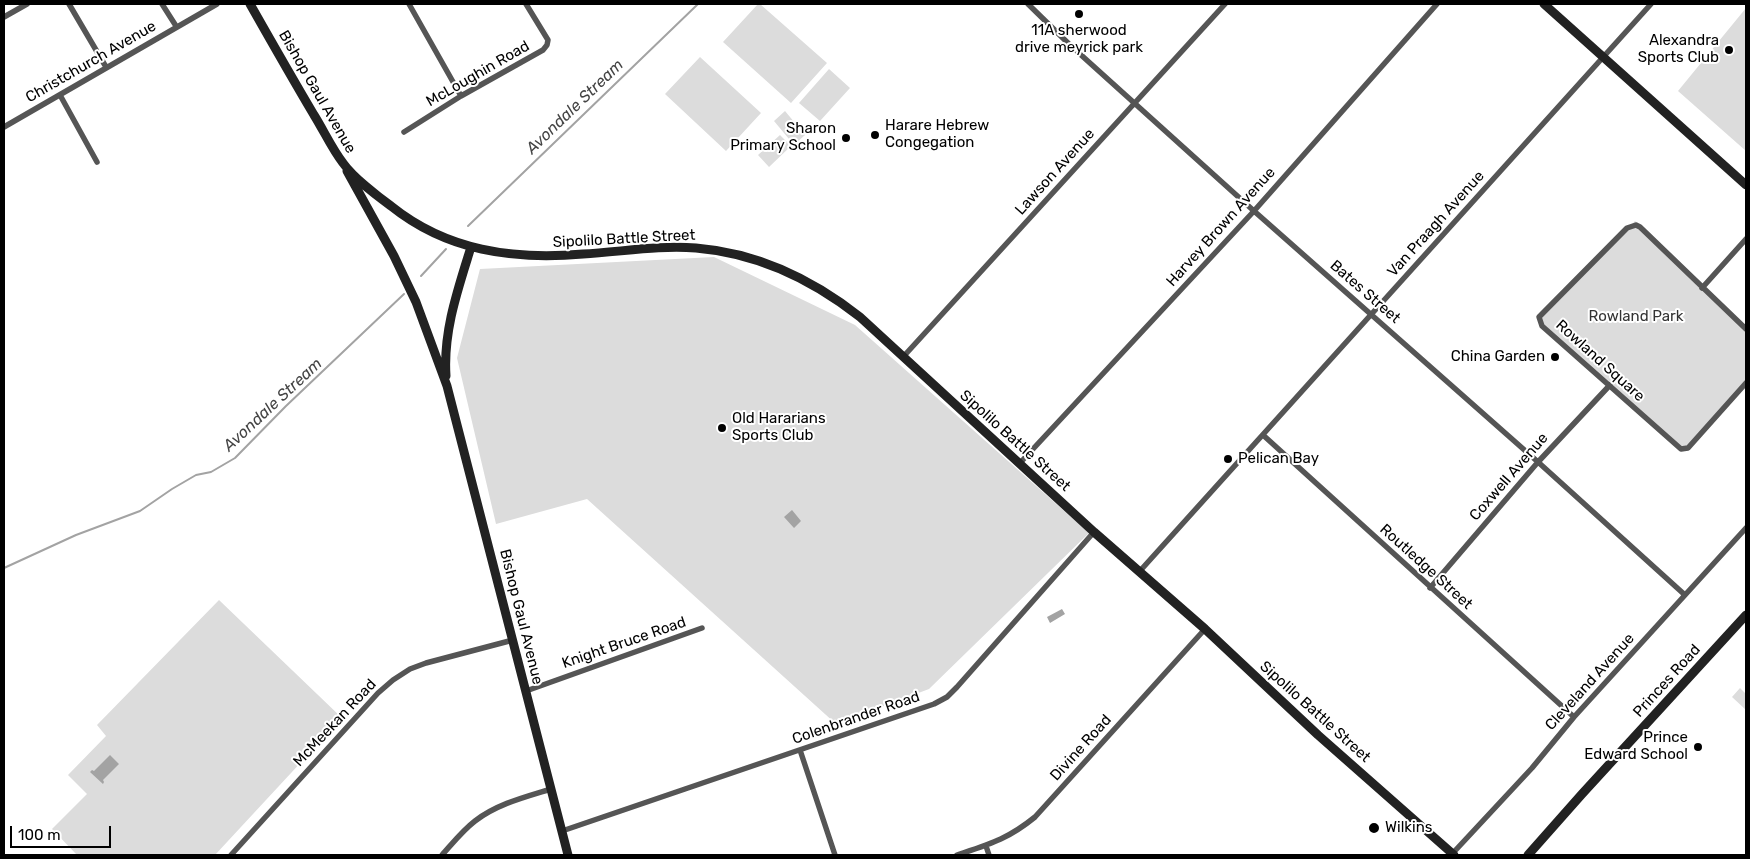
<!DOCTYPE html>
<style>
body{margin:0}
#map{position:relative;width:1750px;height:859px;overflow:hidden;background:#fff;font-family:Rubik,sans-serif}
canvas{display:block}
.frame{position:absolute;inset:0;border:5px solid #000;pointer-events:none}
.scale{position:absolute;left:10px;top:826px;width:101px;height:22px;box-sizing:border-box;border:2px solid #000;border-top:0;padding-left:6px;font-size:15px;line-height:18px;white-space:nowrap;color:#000;-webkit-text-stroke:4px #fff;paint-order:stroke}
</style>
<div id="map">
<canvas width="1750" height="859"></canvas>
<div class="frame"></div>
<div class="scale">100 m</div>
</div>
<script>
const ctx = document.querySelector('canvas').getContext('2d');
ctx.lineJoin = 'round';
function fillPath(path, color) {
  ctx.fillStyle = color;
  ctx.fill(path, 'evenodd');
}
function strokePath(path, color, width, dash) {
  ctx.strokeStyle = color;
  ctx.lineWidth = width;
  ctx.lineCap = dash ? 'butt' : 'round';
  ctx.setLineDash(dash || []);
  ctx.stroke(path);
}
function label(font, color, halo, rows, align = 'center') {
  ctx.font = font + ' Rubik,sans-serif';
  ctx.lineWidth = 4;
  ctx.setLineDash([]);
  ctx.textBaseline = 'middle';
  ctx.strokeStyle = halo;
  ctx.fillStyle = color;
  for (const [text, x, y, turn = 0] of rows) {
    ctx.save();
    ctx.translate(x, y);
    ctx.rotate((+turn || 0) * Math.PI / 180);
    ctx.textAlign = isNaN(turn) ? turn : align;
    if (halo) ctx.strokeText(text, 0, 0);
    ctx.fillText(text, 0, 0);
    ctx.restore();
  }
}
fillPath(new Path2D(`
 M 758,4 L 760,4 L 827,63 L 791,103 L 723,42 Z
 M 1746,8 L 1746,151 L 1678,91 Z
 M 700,57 L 761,113 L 726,151 L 665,94 Z
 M 829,69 L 850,88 L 820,121 L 799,103 Z
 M 785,111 L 805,135 L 794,145 L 774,121 Z
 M 780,135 L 791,146 L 769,167 L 758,155 Z
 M 1635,221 L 1746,330 L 1746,381 L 1684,451 L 1538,321 Z
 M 714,257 L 855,325 L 1089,533 L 929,689 L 836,724 L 587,499 L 496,524 L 457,358 L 480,269 Z
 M 219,600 L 342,718 L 215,855 L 77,855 L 52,829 L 87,794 L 68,775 L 106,736 L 97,725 Z
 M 1740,688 L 1746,694 L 1746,710 L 1732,697 Z`), '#dcdcdc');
fillPath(new Path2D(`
 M 792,510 L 801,521 L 794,528 L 784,517 Z
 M 1062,609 L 1065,614 L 1050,623 L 1047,617 Z
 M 110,755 L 119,764 L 103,780 L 104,782 L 103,784 L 90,772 L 92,770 L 94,771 Z`), '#a3a3a3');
strokePath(new Path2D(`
 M 468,226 L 698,4
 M 421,276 L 446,249
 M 4,568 L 76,535 L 140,511 L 172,489 L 196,475 L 211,472 L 235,458 L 286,406 L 404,294`), '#a3a3a3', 2);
strokePath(new Path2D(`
 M 69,4 L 106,67
 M 162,4 L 176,26
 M 409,4 L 461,96
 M 1028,4 L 1070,45 L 1254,211 L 1538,462 L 1685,595
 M 4,17 L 27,4
 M 60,95 L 97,162
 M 4,127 L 217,4
 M 404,132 L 461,96 L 543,50 L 547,45 L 548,40 L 526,4
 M 1702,288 L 1746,239
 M 1746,329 L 1640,227 L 1636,225 L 1627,228 L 1539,317 L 1542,326 L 1681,449 L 1688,448 L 1746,383
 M 903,357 L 1225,4
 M 1263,435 L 1574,717
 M 1020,463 L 1254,211 L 1437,4
 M 1139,572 L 1651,4
 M 1430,588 L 1538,462 L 1610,385
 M 526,691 L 702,628
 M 800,750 L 835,855
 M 562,831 L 934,704 L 947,697 L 957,687 L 1094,532
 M 986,846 L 989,855
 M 1452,854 L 1532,768 L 1574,717 L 1746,528
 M 231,855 L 378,693 L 393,680 L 410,669 L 426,663 L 513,640
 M 442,855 C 452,844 462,831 475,821 C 497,804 525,797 551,789
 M 957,855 C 990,844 1008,839 1035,817 L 1205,629`), '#555', 5.5);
strokePath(new Path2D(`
 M 250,4 C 271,41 292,78 314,115 C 324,131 332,149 343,163 C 353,177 377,196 391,206 C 447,251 513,260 583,254 C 621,252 658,245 696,248 C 757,253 813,280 860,317 L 1094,532 L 1205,629 L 1318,735 L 1454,855
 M 1544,4 L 1746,185
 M 347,171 L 394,256 L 416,302 L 447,386 L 568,855
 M 446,376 C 443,331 458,289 471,247
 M 1528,855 L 1582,794 L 1746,615`), '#222', 9);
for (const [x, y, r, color] of [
 [1079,14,5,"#000"],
 [1729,50,5,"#000"],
 [875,135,5,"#000"],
 [846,138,5,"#000"],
 [1555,357,5,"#000"],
 [722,428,5,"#000"],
 [1228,459,5,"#000"],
 [1698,747,5,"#000"],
 [1374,828,6,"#000"]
]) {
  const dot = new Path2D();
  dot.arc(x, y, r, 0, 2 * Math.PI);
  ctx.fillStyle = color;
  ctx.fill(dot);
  strokePath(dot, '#fff', 2);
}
label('15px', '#000', '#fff', [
 ["11A sherwood",1079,31,"center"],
 ["drive meyrick park",1079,48,"center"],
 ["Alexandra",1719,41],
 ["Sports Club",1719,58],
 ["Harare Hebrew",885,126,"left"],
 ["Congegation",885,143,"left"],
 ["Sharon",836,129],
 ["Primary School",836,146],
 ["China Garden",1545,357],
 ["Old Hararians",732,419,"left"],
 ["Sports Club",732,436,"left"],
 ["Pelican Bay",1238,459,"left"],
 ["Prince",1688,738],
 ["Edward School",1688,755],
 ["Wilkins",1385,828,"left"]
], 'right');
label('15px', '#000', '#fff', [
 ["Christchurch Avenue",91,62,-30],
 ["McLoughin Road",478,74,-30],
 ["Bishop Gaul Avenue",317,92,60],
 ["Lawson Avenue",1055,172,-48],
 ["Van Praagh Avenue",1436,224,-48],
 ["Harvey Brown Avenue",1221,227,-48],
 ["Sipolilo Battle Street",624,239,-3],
 ["Bates Street",1365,292,41],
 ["Rowland Square",1600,361,42],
 ["Sipolilo Battle Street",1015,441,42],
 ["Coxwell Avenue",1509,477,-49],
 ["Routledge Street",1426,567,42],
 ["Bishop Gaul Avenue",521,617,76],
 ["Knight Bruce Road",624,643,-19],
 ["Princes Road",1667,681,-48],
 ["Cleveland Avenue",1590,682,-48],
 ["Sipolilo Battle Street",1315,712,42],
 ["Colenbrander Road",856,718,-19],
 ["McMeekan Road",335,723,-47],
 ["Divine Road",1081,748,-48]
]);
label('15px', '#333', '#fff', [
 ["Rowland Park",1636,317]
]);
label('italic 16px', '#444', '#fff', [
 ["Avondale Stream",575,107,-44],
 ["Avondale Stream",273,405,-43]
]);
</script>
